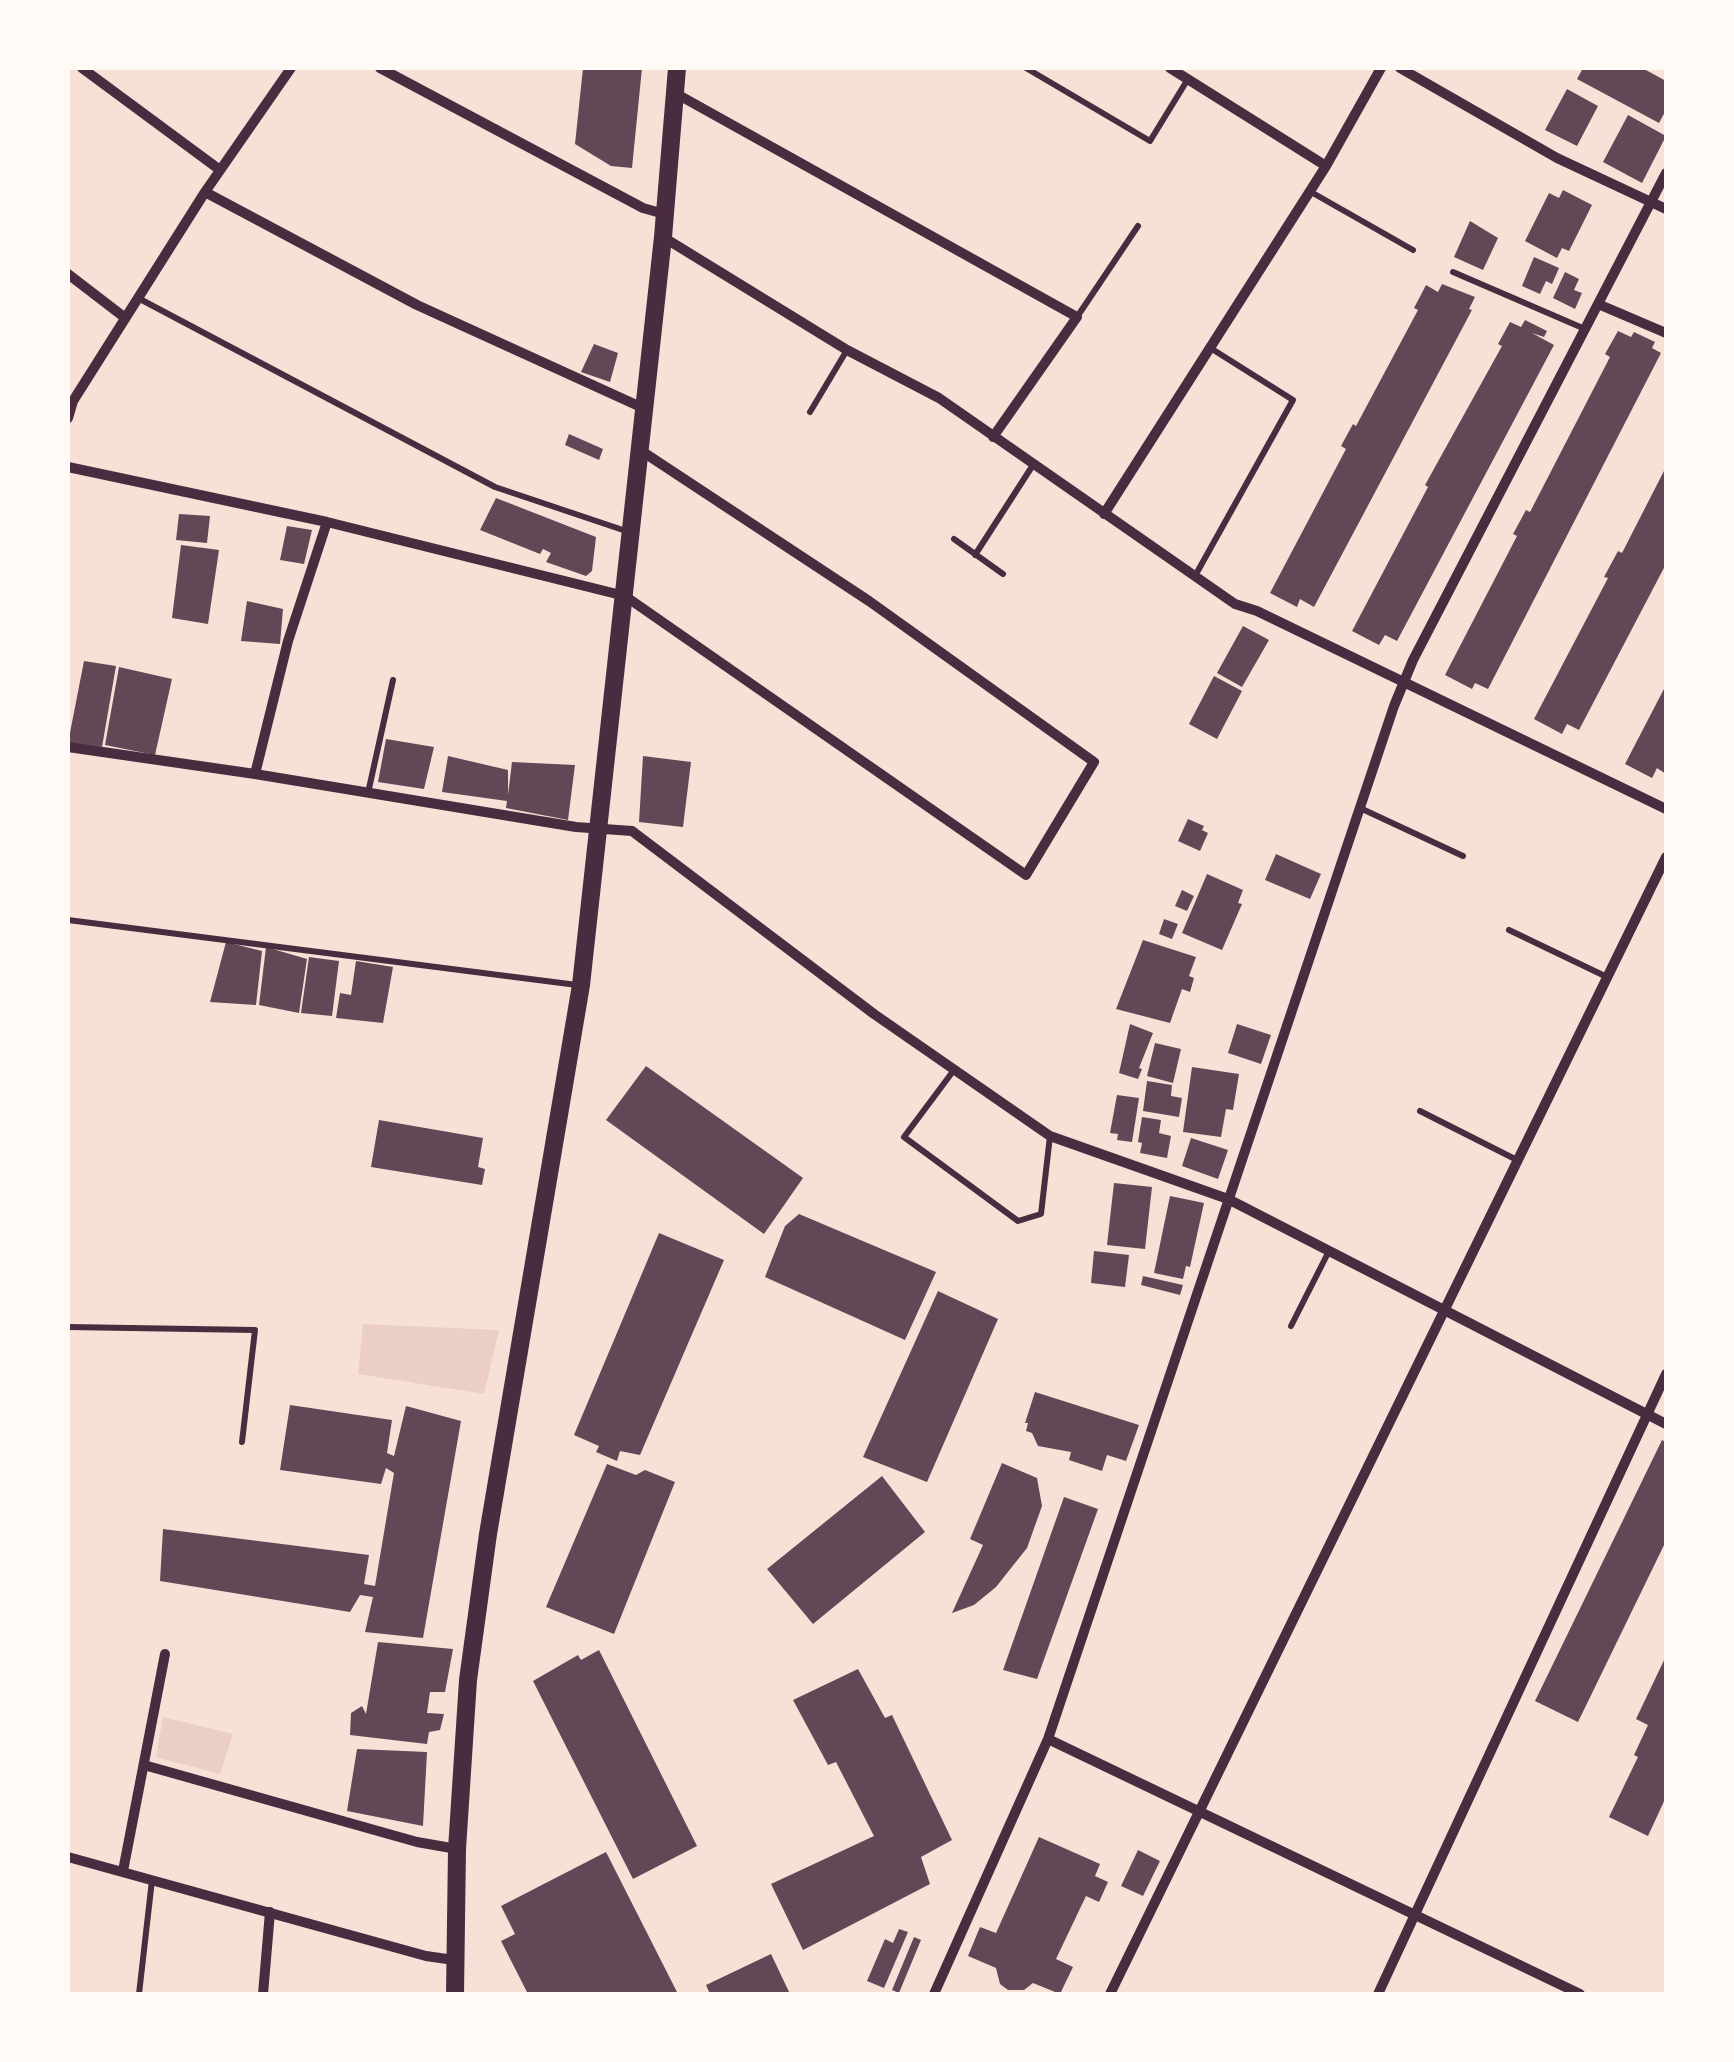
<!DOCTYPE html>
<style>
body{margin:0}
#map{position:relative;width:1734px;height:2062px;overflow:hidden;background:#f7e1d7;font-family:"Sofia Sans Condensed",sans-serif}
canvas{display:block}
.frame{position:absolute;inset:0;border:70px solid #fffaf5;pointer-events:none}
</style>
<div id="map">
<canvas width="1734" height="2062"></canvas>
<div class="frame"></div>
</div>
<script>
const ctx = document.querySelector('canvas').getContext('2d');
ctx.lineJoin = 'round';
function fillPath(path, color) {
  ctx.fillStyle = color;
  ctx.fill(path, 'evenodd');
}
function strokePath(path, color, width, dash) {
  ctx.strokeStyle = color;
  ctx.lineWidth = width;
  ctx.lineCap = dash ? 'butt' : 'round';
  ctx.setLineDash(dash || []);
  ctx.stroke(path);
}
fillPath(new Path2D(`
 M 363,1324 L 499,1330 L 484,1394 L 358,1374 Z
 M 163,1717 L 233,1734 L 220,1774 L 156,1757 Z`), '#ebcfc5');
fillPath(new Path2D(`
 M 583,68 L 642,68 L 632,168 L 611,166 L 575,144 Z
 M 1583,68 L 1644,69 L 1666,81 L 1666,110 L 1659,123 L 1577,79 Z
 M 1567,89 L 1598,106 L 1577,146 L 1545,130 Z
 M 1628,115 L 1666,136 L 1642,183 L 1603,162 Z
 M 1563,190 L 1592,205 L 1569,251 L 1562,248 L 1557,258 L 1525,241 L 1549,193 L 1559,198 Z
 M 1470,221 L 1498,238 L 1483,270 L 1454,257 Z
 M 1534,257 L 1559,268 L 1552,284 L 1546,281 L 1540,294 L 1522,286 Z
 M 1565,272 L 1579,279 L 1574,290 L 1582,293 L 1575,309 L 1553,298 Z
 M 1442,284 L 1475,297 L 1469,309 L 1472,310 L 1314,607 L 1300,599 L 1297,607 L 1270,593 L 1346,449 L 1341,446 L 1353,424 L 1356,426 L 1418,310 L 1414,308 L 1426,285 L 1438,292 Z
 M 1525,320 L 1547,331 L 1544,337 L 1532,333 L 1554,345 L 1397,641 L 1385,635 L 1379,645 L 1352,631 L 1428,487 L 1425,485 L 1502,346 L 1498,344 L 1510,322 L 1521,327 Z
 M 1618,331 L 1631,337 L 1634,332 L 1655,342 L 1652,348 L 1661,353 L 1488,689 L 1475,683 L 1472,689 L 1445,675 L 1517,536 L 1513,534 L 1526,510 L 1530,512 L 1610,357 L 1605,354 Z
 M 594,344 L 618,353 L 610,382 L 581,372 Z
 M 569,434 L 603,449 L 599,460 L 565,445 Z
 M 1666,467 L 1666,564 L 1579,730 L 1567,724 L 1562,734 L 1534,719 L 1608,578 L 1604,577 L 1618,551 L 1622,553 Z
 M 496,498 L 596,537 L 592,571 L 586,576 L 546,562 L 551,553 L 543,549 L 540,554 L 480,530 Z
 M 179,514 L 210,516 L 207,543 L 176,540 Z
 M 287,526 L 312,530 L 304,564 L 280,560 Z
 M 181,545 L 219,550 L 208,624 L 172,618 Z
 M 247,601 L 283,609 L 280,644 L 241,641 Z
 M 1243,626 L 1269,640 L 1242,687 L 1217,673 Z
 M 84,661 L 116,666 L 102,747 L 68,743 Z
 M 119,667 L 172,679 L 155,755 L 105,745 Z
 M 1214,676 L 1242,691 L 1217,739 L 1189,724 Z
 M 1666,685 L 1666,774 L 1657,768 L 1652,778 L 1625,764 Z
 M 386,739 L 434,747 L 424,789 L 378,782 Z
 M 448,756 L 508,770 L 508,795 L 512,762 L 575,765 L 568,820 L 506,808 L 507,801 L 442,792 Z
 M 643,756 L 691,762 L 683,827 L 639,822 Z
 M 1188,819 L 1204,826 L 1202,830 L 1208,833 L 1200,851 L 1178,841 Z
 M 1276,854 L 1321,874 L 1310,899 L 1265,880 Z
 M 1207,874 L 1243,890 L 1238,903 L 1242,904 L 1222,950 L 1182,933 Z
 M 1182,890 L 1194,896 L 1187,911 L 1175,906 Z
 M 1164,919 L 1178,924 L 1172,939 L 1159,934 Z
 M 1143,940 L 1196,957 L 1189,976 L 1194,978 L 1190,992 L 1182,989 L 1170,1023 L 1116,1009 Z
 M 226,942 L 262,951 L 256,1005 L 210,1002 Z
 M 266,947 L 307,959 L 299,1013 L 259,1005 Z
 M 309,957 L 339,961 L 332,1016 L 301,1013 Z
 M 356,961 L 393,967 L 383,1023 L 336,1018 L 340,993 L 351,995 Z
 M 1130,1024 L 1153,1033 L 1139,1068 L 1142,1069 L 1138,1079 L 1119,1073 Z
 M 1237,1024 L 1271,1035 L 1261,1064 L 1228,1053 Z
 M 1155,1043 L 1181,1049 L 1173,1083 L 1147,1076 Z
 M 646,1066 L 803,1178 L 764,1234 L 606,1120 Z
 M 1192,1067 L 1239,1074 L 1233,1110 L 1226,1109 L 1221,1137 L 1183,1132 Z
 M 1147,1081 L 1172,1085 L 1171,1096 L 1182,1098 L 1179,1117 L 1143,1111 Z
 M 1117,1095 L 1139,1098 L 1132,1142 L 1117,1140 L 1118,1134 L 1110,1133 Z
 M 1142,1117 L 1161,1120 L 1159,1133 L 1171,1136 L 1167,1158 L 1140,1153 L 1142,1143 L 1138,1142 Z
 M 379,1120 L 483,1138 L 478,1167 L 485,1169 L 482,1185 L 371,1167 Z
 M 1191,1138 L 1228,1150 L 1218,1179 L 1182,1166 Z
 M 1114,1183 L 1152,1187 L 1145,1249 L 1107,1245 Z
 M 1170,1196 L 1204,1203 L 1190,1267 L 1186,1266 L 1183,1279 L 1154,1273 Z
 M 799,1214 L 936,1272 L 905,1340 L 765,1277 L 785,1226 Z
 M 659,1233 L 724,1260 L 640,1455 L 620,1451 L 617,1461 L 596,1452 L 599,1446 L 574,1435 Z
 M 1094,1251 L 1129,1255 L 1125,1287 L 1091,1283 Z
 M 1143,1276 L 1183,1285 L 1180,1295 L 1141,1285 Z
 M 938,1291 L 998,1319 L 927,1482 L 863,1457 Z
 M 1035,1392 L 1139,1425 L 1126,1461 L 1107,1455 L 1102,1471 L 1069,1460 L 1071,1452 L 1038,1446 L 1032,1433 L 1026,1431 L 1028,1423 L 1025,1423 Z
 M 290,1405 L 392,1420 L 387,1453 L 394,1456 L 406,1406 L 461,1421 L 423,1638 L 365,1632 L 373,1597 L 360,1595 L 350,1612 L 160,1581 L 163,1529 L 369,1555 L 364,1584 L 375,1586 L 394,1473 L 386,1468 L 381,1484 L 280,1470 Z
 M 1662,1440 L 1666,1442 L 1666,1541 L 1578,1722 L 1535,1701 Z
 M 1002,1463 L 1037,1478 L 1042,1506 L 1027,1548 L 996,1587 L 974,1605 L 952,1613 L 983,1545 L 970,1539 Z
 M 607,1464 L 636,1475 L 645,1470 L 675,1482 L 614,1634 L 546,1607 Z
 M 882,1476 L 925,1532 L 813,1624 L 767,1569 Z
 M 1064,1497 L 1098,1509 L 1037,1679 L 1003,1670 Z
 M 378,1642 L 453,1649 L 445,1692 L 430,1692 L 427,1713 L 444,1714 L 440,1730 L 429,1732 L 427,1744 L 350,1735 L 351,1713 L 362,1706 L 366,1714 Z
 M 599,1650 L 697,1846 L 633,1879 L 533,1681 L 578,1655 L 581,1660 Z
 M 1666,1656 L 1666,1797 L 1648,1836 L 1609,1817 L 1638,1757 L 1634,1755 L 1648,1725 L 1636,1719 Z
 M 858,1669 L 885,1718 L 892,1715 L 952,1840 L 921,1857 L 930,1884 L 803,1950 L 771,1884 L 874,1836 L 836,1762 L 828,1765 L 793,1700 Z
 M 357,1749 L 427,1752 L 423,1826 L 347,1811 Z
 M 1039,1837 L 1100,1864 L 1095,1876 L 1108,1882 L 1099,1902 L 1086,1896 L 1056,1959 L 1073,1967 L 1060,1994 L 1033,1983 L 1024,1990 L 1008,1990 L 1000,1984 L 996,1968 L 968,1956 L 980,1927 L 996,1933 Z
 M 1138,1850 L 1160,1861 L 1143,1896 L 1121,1886 Z
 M 606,1852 L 678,1994 L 528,1994 L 501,1941 L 515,1934 L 501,1906 Z
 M 899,1929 L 908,1932 L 884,1988 L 867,1981 L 885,1939 L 893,1943 Z
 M 914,1937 L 921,1940 L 899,1993 L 892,1990 Z
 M 771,1954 L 790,1994 L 710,1994 L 706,1985 Z`), '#644757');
strokePath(new Path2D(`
 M 1026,68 L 1150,141 L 1188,79
 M 1311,192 L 1413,250
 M 1453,272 L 1585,329
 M 138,298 L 495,487 L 626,531
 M 1077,317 L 1138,226
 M 810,412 L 847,350
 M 954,539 L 1003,574
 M 975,555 L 1033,465
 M 1195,576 L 1293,400 L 1212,349
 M 368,793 L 393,680
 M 1360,808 L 1463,856
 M 68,920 L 577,985
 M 1509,930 L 1607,977
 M 954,1070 L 904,1137 L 1018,1221 L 1041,1214 L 1050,1136
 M 1420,1111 L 1519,1161
 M 1291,1326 L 1329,1251
 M 68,1327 L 255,1330 L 242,1442
 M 139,1994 L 152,1880`), '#4a2c40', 6);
strokePath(new Path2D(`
 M 82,68 L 220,170
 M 380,68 L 643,208 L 664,214
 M 1170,68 L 1326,166
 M 1400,68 L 1557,158 L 1666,209
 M 675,93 L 1077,317 L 993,437
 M 205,192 L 417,305 L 643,408
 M 663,237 L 847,350 L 939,398 L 1235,604 L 1257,611 L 1666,809
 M 68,274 L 124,317
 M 1598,304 L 1666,333
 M 68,418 L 73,401 L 205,192 L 291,68
 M 68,467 L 327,522 L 625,596 L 1026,875 L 1094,762 L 869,601 L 640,450
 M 1104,514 L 1326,166 L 1381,68
 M 68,747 L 255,774 L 576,827 L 632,831 L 874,1014 L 1050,1136 L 1228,1199 L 1666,1424
 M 255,774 L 288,641 L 327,522
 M 1048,1739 L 1580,1994
 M 144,1765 L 417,1842 L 457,1849
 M 68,1857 L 426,1956 L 454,1960
 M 123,1871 L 165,1654
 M 263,1994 L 270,1912
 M 934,1994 L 1048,1739 L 1394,706 L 1413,660 L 1666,173
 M 1110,1994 L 1666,857
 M 1378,1994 L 1666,1374`), '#4a2c40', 10);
strokePath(new Path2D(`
 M 455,1994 L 457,1849 L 468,1680 L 488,1534 L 581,985 L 663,237 L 677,68`), '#4a2c40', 18);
</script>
